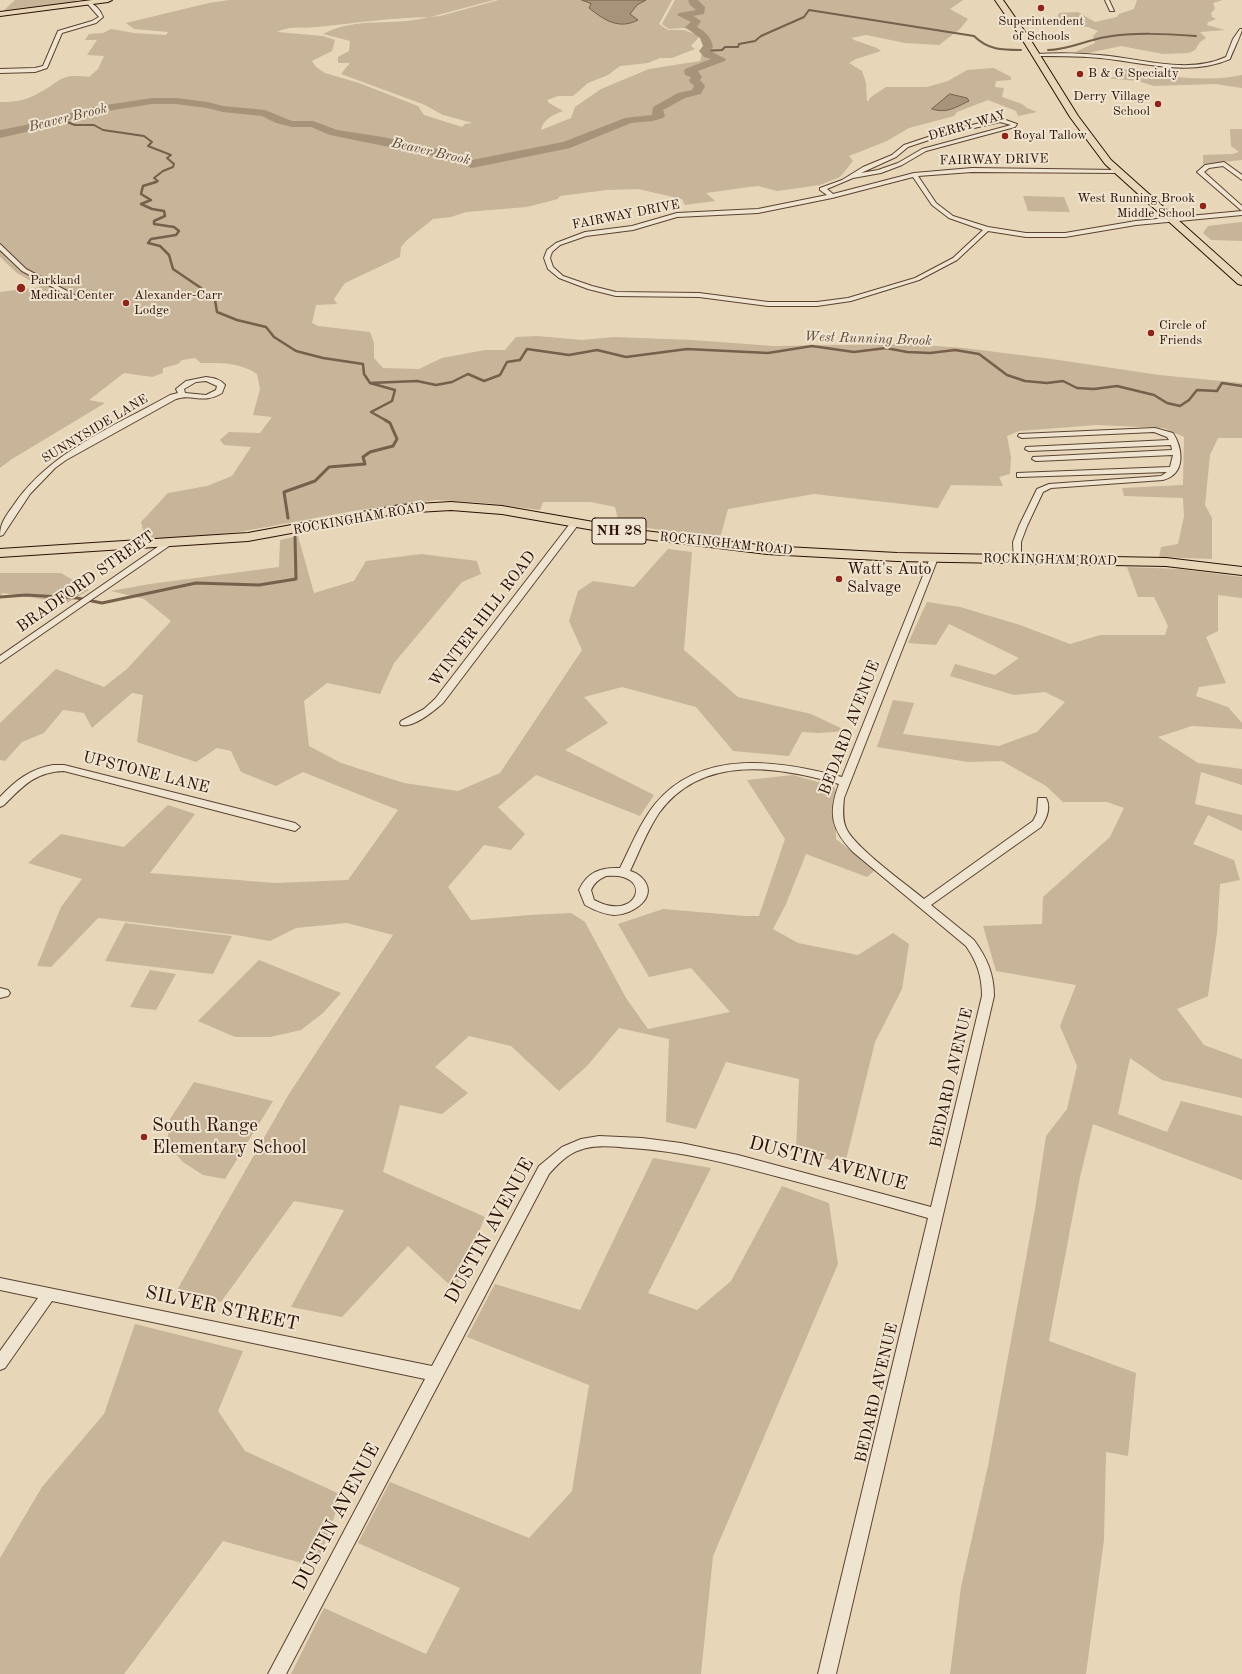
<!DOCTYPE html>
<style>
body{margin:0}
canvas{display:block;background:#e7d6b7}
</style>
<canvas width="1242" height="1674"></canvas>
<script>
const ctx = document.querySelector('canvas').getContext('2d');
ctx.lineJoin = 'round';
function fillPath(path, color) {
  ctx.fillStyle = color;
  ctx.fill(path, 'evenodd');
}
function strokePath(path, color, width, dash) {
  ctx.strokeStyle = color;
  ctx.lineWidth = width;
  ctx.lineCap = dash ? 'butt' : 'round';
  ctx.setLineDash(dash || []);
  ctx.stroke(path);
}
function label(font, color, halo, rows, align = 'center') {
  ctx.font = font + ' "Old Standard TT",serif';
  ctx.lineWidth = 4;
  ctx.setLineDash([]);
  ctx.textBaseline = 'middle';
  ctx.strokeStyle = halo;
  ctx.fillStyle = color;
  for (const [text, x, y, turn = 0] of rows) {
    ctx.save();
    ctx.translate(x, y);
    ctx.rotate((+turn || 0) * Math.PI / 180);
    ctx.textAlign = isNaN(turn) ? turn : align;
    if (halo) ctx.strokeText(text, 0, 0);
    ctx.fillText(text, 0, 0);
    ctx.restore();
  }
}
fillPath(new Path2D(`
 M 15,0 L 76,0 L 79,2 L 1,13 Z
 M 229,0 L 494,0 L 430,17 L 440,16 L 499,0 L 672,0 L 659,24 L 668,30 L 684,30 L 700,36 L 691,46 L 695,49 L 672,58 L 660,58 L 648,63 L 620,66 L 608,75 L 588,83 L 573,96 L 558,96 L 547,100 L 549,103 L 563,111 C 553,115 543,119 541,130 L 571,118 L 575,107 L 601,89 L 649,69 L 700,61 L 705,42 L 702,35 L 684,28 L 669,29 L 662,24 L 675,0 L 963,0 L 950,9 L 968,19 L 960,29 L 939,45 L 905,43 L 866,35 L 851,38 L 854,40 L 877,48 L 881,51 L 856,59 L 849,63 L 862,71 L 866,83 L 867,102 L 871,97 L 886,87 L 927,87 L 948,81 L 967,70 L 994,68 L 1011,77 L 1011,80 L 996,81 L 995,87 L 1004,88 L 1002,97 L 1022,104 L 1027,108 L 1037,112 L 1018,116 L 1016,111 L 988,100 L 957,112 L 954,116 L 909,128 L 887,141 L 849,156 L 853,161 L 840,177 L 820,185 L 777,191 L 758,186 L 749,187 L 706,193 L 715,201 L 685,205 L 682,199 L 638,189 L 607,190 L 560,196 L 558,199 L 527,207 L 466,212 L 451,217 L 433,219 L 407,240 L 401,247 L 400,257 L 345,283 L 334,299 L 337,304 L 316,305 L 312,323 L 318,326 L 370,332 L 374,343 L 374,358 L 383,368 L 419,369 L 442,358 L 485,350 L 505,350 L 516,337 L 537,336 L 582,340 L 614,337 L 692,340 L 774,346 L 907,344 L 964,348 L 1052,359 L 1159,375 L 1242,383 L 1242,438 L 1218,438 L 1210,455 L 1205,505 L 1212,518 L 1212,559 L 1159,557 L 1161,547 L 1178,544 L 1184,516 L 1183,498 L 1124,496 L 1122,488 L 1183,485 L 1184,437 L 1164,428 L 1097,425 L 1019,431 L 1007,436 L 1011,457 L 1010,474 L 999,477 L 1003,486 L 951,485 L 938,508 L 814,494 L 728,509 L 720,538 L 619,524 L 615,507 L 591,502 L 543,502 L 540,510 L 486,503 L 437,500 L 359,510 L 239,532 L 185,538 L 145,538 L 141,522 L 168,493 L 207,486 L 232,476 L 251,447 L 224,445 L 220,440 L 229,432 L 260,433 L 272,417 L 253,415 L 260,389 L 257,374 C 239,362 222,363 201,363 L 195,358 L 182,360 L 178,364 L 163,368 L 163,373 L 152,377 L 124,373 L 89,400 L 105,403 L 12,459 L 0,468 L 0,292 L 41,287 L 17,273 L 0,257 L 0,102 C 13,102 25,101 37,94 C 62,82 57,73 89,77 L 98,69 L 104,56 L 87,55 L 97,40 L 85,40 L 89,34 L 103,33 L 111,29 L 134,33 L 166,35 L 168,32 L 134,29 L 126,23 L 209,3 ZM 428,17 C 395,27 357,16 323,34 L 350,41 L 349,51 L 338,57 L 338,63 L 350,63 L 341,74 L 425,105 L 443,115 L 473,123 L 465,124 L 462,127 L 424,115 L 418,106 L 359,83 L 325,73 L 316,67 L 312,61 L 332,51 L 335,40 L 323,36 L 277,32 C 293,25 300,29 317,27 C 354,23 390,18 428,17 Z
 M 1137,0 L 1223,0 L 1213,3 L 1215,9 L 1211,13 L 1212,17 L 1216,19 L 1208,22 L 1207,25 L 1225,30 L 1200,32 L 1206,38 L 1200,42 L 1195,50 L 1189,53 L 1163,54 L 1121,46 L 1088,53 L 1075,52 L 1095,43 L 1093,36 L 1098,31 L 1088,27 L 1064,25 L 1058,16 L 1059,13 L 1078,12 L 1095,22 L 1117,17 L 1119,14 L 1134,9 Z
 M 1124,69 C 1160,76 1206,83 1242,75 L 1242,88 L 1215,84 L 1154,86 L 1138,81 L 1105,78 L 1117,77 Z
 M 1230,129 L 1242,129 L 1242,160 L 1203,164 L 1203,155 L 1233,154 L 1239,152 L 1231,146 Z
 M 1023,196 L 1064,197 L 1070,212 L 1028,211 Z
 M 1242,222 L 1242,241 L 1211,240 L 1203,233 L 1208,226 Z
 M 298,536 L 314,593 L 354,581 L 366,561 L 421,554 L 477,561 L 481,574 L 462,582 L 394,663 L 380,694 L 327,683 L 304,701 L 309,746 L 341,763 L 404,783 L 458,791 L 500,773 L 582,650 L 569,621 L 578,591 L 593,581 L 634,587 L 668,549 L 692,552 L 684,650 L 738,697 L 811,714 L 847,731 L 818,733 L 802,732 L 789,756 L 733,751 L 696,707 L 622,687 L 584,697 L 608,723 L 565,750 L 654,795 L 640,816 L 536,775 L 498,807 L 525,834 L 511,850 L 484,845 L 448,887 L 471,920 L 530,915 L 571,913 L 585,922 L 626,998 L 648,1029 L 730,1012 L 691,968 L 649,977 L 618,924 L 663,909 L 745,916 L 759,916 L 785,839 L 747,780 L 793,775 L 835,787 L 836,839 L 875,870 L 867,877 L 806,854 L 786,904 L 773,929 L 798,943 L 858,955 L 893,933 L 909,944 L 902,989 L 875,1042 L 845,1164 L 796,1151 L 799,1079 L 726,1062 L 696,1129 L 666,1122 L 669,1039 L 619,1028 L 587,1066 L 559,1091 L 511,1046 L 469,1036 L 435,1067 L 468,1093 L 442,1114 L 400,1105 L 383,1172 L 485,1217 L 455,1290 L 408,1246 L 342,1317 L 291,1307 L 344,1210 L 294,1201 L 221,1302 L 177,1290 L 289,1094 L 393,935 L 347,923 L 296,928 L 270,941 L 236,935 L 98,918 L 51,967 L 37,966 L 61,907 L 82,879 L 28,863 L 61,834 L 124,847 L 168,805 L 195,814 L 150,873 L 275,883 L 348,880 L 398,810 L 303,772 L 276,786 L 241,772 L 231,751 L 217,748 L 196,762 L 137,742 L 143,695 L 132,693 L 92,728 L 84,713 L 63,710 L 44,733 L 22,742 L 5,761 L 0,760 L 0,723 L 56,669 L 104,687 L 127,669 L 171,621 L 144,599 L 111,591 L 150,584 L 279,567 L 280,540 Z
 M 1127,567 L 1179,569 L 1242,577 L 1242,598 L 1218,595 L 1218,631 L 1206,637 L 1226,683 L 1199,687 L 1196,696 L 1228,707 L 1242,723 L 1242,729 L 1192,726 L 1158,737 L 1198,763 L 1242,769 L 1242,785 L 1201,772 L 1195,804 L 1242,815 L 1242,831 L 1208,815 L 1193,844 L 1234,860 L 1240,880 L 1220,884 L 1217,933 L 1208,996 L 1177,1009 L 1204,1045 L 1242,1059 L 1242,1098 L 1162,1080 L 1130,1058 L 1118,1114 L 1167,1132 L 1181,1101 L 1242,1116 L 1242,1180 L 1093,1124 L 1080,1177 L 1049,1341 L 1136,1373 L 1128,1456 L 1106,1452 L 1104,1540 L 1086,1674 L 950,1674 L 961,1587 L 988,1466 L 1012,1335 L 1035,1209 L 1046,1136 L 1067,1109 L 1077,1066 L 1060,1026 L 1076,985 L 996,971 L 983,926 L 1042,924 L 1043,897 L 1110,837 L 1124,808 L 1107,802 L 1063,802 L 1046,786 L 1002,761 L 968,762 L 877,747 L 893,700 L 914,703 L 903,734 L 999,746 L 1037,732 L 1065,702 L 1045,692 L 1014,695 L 950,676 L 955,664 L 995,675 L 1019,658 L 949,624 L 936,645 L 908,643 L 927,602 L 960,607 L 1020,625 L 1070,644 L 1100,635 L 1165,635 L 1168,626 L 1154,597 L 1138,597 Z
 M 0,573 L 61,573 L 89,590 L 67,603 L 3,593 L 0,596 Z
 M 125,923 L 232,936 L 213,974 L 105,961 Z
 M 259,960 L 341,993 L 323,1013 L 301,1030 L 270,1037 L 235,1037 L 198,1021 Z
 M 150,970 L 176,974 L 156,1010 L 130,1007 Z
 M 194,1082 L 273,1101 L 225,1179 L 203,1175 L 183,1162 L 167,1144 L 170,1119 Z
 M 653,1158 L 711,1168 L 648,1293 L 697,1310 L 731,1281 L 782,1186 L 829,1203 L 838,1264 L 713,1556 L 701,1674 L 291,1674 L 324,1608 L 426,1654 L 460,1588 L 358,1543 L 390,1482 L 529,1538 L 572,1491 L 589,1385 L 467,1337 L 495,1284 L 580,1310 Z
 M 135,1324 L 243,1351 L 218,1411 L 245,1451 L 342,1495 L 316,1567 L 223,1541 L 124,1674 L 0,1674 L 0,1558 L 42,1487 L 104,1414 Z`), '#c7b499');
const water = new Path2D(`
 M 582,0 L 646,0 L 637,5 L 630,14 L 638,20 C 619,30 604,20 589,8 L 591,4 Z
 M 950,94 L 967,98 L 969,101 C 956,107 947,114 932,109 Z`);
fillPath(water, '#a7937a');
strokePath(water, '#765f4b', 1);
strokePath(new Path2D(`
 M 1048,50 C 1068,50 1086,40 1106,37 C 1135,32 1167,34 1196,36
 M 704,51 L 722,50 L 725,47 L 738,47 L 739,44 L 755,41 L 761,36 L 804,17 L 809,10 L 974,36 C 988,50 1002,50 1021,50
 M 59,119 L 75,125 L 94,125 L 103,130 L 144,136 L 152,142 L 148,146 L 171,155 L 167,158 L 174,164 L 173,167 L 163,171 L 154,178 L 158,181 L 153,183`), '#765f4b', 2);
strokePath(new Path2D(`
 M 156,182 L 143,186 L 141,194 L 151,200 L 141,204 L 152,209 L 164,211 L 165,216 L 154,221 L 154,224 L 174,227 L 179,231 L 176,235 L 151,239 L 148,243 L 160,246 L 169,255 L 173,269 L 201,288 L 203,293 L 215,300 L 217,312 L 237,320 L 266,327 L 274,337 L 296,351 L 323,358 L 363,364 L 364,374 L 370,383 L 395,390 L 392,401 L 371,412 L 387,421
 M 370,383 L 417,381 L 436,385 L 452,382 L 468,374 L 484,381 L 500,375 L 507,362 L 520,360 L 527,349 L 569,355 L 597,350 L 626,357 L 687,349 L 768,353 L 812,346 L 854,352 L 886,348 L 907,352 L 930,353 L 955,350 L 979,354 L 1007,375 L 1025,381 L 1047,383 L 1063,381 L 1077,388 L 1094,389 L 1117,386 L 1154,395 L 1167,403 L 1180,406 L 1189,400 L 1197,390 L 1217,391 L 1222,383 L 1242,386`), '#765f4b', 2.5);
strokePath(new Path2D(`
 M 288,518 L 284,492 L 315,481 L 329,467 L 365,464 L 363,457 L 370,452 L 393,446 L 397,439 L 390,423 L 385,420
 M 0,597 L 26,595 L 77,598 L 102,603 L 196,583 L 259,585 L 296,579 L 295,537`), '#765f4b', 3);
fillPath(new Path2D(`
 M 688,0 L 698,0 L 705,7 L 704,14 L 693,16 L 701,21 L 697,27 C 706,32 711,37 713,47 L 710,51 L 726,59 L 725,61 L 698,71 L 702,77 L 700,80 L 705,86 L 701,94 L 685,98 L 663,110 L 665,116 L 663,118 L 653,121 L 631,123 L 570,148 L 472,168 L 438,157 L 330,135 L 311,127 L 292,127 L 276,123 L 262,116 L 223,112 L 207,108 L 176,104 L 152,104 L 94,113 L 43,128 L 0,138 L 0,130 L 36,123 L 93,107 L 152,98 L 176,98 L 208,102 L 223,106 L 265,110 L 292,121 L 313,121 L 337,130 L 383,137 L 442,150 L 472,160 L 563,142 L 625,118 L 652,115 L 653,107 L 678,93 L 692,90 L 694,86 L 689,81 L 691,77 L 685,75 L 684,71 L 685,69 L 711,59 L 704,57 L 699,51 L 703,46 L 700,38 L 685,27 L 691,22 L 677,15 L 679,13 L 696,10 L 690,5 Z`), '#a7937a');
const minor = new Path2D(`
 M 1105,0 L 1109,0 L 1114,11 L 1110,11 Z
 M 86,2 C 94,2 101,11 103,17 L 96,23 L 62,33 L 47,68 L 35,72 L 0,73 L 0,69 L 35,68 L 43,66 L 58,31 L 92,21 L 99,17 Z
 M 1240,29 L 1242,29 C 1242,33 1232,53 1230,59 C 1189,77 1142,62 1100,58 C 1078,56 1057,56 1035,56 L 1033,55 L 1035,54 C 1056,53 1078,53 1099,55 C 1140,58 1187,75 1226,57 L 1233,39 Z
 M 1000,118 L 1017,124 L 1015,127 L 926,151 L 902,165 L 881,173 L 853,178 L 827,189 L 833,194 L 914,173 L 972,168 L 1118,170 L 1120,171 L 1120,173 L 972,172 L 918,176 L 936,203 L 953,216 L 988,227 L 1026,233 L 1065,233 L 1136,221 L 1242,211 L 1242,215 L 1136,225 L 1065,237 L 1026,237 L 988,231 L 957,260 L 919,280 L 851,301 L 817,306 L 768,306 L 699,297 L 616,296 L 588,289 L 559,278 L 548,269 L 544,258 L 547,250 L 556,243 L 585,232 L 632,226 L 677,213 L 758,209 L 827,195 L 820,190 L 820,188 L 842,180 L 863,167 L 892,155 L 904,145 L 940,133 ZM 1000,122 L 1011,125 L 922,149 L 898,163 L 878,170 L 861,173 L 896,157 L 908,147 L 944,135 ZM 913,177 L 932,205 L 949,218 L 983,230 L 953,258 L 915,278 L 848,298 L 817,302 L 768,302 L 699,293 L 616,292 L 592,286 L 563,276 L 553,267 L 550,258 L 552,252 L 560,245 L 586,236 L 633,230 L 677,217 L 758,213 L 832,198 Z
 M 1224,162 L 1242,175 L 1242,180 L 1223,166 L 1209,168 L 1204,172 L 1242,206 L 1242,211 L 1197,172 L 1205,165 Z
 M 0,244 L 26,269 L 80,298 L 75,299 L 22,271 L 0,250 Z
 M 206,377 C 214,378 220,379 225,385 L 222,393 C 202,405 193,393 176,399 L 66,460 L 55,468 L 30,494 L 3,535 L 0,536 C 0,523 6,516 13,506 C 49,452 115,426 170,395 L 178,393 L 176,389 L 186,381 ZM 206,381 L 217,386 L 216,390 L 206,395 L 185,393 L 184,389 L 196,382 Z
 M 1155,428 L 1173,433 C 1183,449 1186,474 1163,480 L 1051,488 L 1043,492 L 1027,526 L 1021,542 L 1021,560 L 1017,563 L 1014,562 L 1013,542 L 1019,526 L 1037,489 L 1049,484 L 1161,476 L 1167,472 L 1020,477 L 1017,477 L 1017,473 L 1170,467 L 1173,455 L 1036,461 L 1032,459 L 1033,457 L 1172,450 L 1171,445 L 1029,451 L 1025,449 L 1026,447 L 1169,440 L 1167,437 L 1154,432 L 1022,438 L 1018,436 L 1019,434 Z
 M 575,520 L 579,523 L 578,525 L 443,703 C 434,711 413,728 401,725 L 400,723 L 401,721 L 424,709 L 435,699 L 572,521 Z
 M 169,539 L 172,540 L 172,544 L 0,663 L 0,656 Z
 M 934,555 L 938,558 L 844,798 C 843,808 842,819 846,828 C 854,847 906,884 924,899 L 1033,821 L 1037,813 L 1038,798 L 1046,798 C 1051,807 1047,818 1041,827 L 931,905 L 974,940 C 987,958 994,974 994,996 L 836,1674 L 818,1674 L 928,1218 C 879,1204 829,1190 779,1177 C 731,1164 681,1151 631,1148 C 615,1147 595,1144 580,1150 C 567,1154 557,1165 549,1174 L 286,1674 L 268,1674 L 425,1379 L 52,1301 L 5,1368 L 0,1370 L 0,1351 L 38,1298 L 0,1290 L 0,1278 L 432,1366 L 539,1166 L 562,1147 L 581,1139 L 599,1136 L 642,1138 L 681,1143 L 738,1155 L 931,1207 L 982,996 C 982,976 977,962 966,946 L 853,852 C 831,829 828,813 839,784 C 779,767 703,753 659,813 C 647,831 639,852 630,871 C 634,872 638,874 641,877 C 661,896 633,915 614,915 C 603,914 594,910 585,905 L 579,890 C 587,872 601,867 620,868 C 631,846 640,823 655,804 C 702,747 781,761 842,777 L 930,558 ZM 606,876 C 655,871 639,924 594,900 L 591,890 C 594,883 599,879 606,876 Z
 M 53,765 L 64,765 L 295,823 L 300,827 L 295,831 L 64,771 C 35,772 23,786 4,805 L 0,807 L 0,797 C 16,780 30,769 53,765 Z
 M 0,988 L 8,990 L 10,993 L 8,996 L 0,998 Z`);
const primary = new Path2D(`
 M 92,0 L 112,0 L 108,2 L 0,16 L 0,12 Z
 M 995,0 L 1003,0 L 1030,39 L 1078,116 L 1111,160 L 1242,277 L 1242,285 L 1238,284 L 1105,164 L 1070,117 L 1022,39 Z
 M 451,502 L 502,506 L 645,531 L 767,546 L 897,553 L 1166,558 L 1242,567 L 1242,575 L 1166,566 L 897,561 L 767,554 L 645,539 L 502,514 L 451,510 L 400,513 L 248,541 L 0,557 L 0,549 L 248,533 L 400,505 Z`);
strokePath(minor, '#5b4232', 2);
strokePath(primary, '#2c1005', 2);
fillPath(minor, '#efe4d0');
fillPath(primary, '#e7d6b7');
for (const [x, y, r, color] of [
 [1041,8,4,"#8f2418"],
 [1080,74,4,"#8f2418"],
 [1158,104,4,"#8f2418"],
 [1005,136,4,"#8f2418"],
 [1203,206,4,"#8f2418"],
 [21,288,5,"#8f2418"],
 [126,303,4,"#8f2418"],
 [1151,333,4,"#8f2418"],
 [839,579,4,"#8f2418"],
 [144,1137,4,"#8f2418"]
]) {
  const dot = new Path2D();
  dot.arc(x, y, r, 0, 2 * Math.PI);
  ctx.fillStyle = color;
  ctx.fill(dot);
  strokePath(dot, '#efe4d0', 1.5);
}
label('13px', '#2c1005', '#efe4d0', [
 ["Superintendent",1041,22,"center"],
 ["of Schools",1041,37,"center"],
 ["B & G Specialty",1088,74],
 ["Derry Village",1150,97,"right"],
 ["School",1150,112,"right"],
 ["Royal Tallow",1013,136],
 ["West Running Brook",1195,199,"right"],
 ["Middle School",1195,214,"right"],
 ["Parkland",30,281],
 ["Medical Center",30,296],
 ["Alexander-Carr",134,296],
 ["Lodge",134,311],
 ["Circle of",1159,326],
 ["Friends",1159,341]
], 'left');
label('13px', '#2c1005', '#efe4d0', [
 ["DERRY WAY",967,126,-16],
 ["FAIRWAY DRIVE",994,160,-1],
 ["FAIRWAY DRIVE",626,215,-11],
 ["SUNNYSIDE LANE",95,429,-31],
 ["ROCKINGHAM ROAD",359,519,-10],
 ["ROCKINGHAM ROAD",726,544,6],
 ["ROCKINGHAM ROAD",1050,560,1]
]);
label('italic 14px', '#5d4434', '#efe4d0', [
 ["Beaver Brook",68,118,-14],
 ["Beaver Brook",431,152,13],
 ["West Running Brook",868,339,2]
]);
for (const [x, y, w] of [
 [619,531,54]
]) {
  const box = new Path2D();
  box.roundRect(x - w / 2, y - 13, w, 26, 3);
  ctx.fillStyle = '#efe4d0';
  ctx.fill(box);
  strokePath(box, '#2c1005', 1);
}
label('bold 15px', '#2c1005', null, [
 ["NH 28",619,531]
]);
label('16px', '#2c1005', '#efe4d0', [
 ["Watt's Auto",847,570],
 ["Salvage",847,588]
], 'left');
label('16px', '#2c1005', '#efe4d0', [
 ["BRADFORD STREET",86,582,-35],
 ["WINTER HILL ROAD",483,619,-53],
 ["BEDARD AVENUE",850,728,-69],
 ["UPSTONE LANE",146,773,14],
 ["BEDARD AVENUE",952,1078,-77],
 ["BEDARD AVENUE",877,1393,-77]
]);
label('19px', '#2c1005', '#efe4d0', [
 ["South Range",152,1126],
 ["Elementary School",152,1148]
], 'left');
label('19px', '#2c1005', '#efe4d0', [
 ["DUSTIN AVENUE",828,1164,15],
 ["DUSTIN AVENUE",490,1231,-61],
 ["SILVER STREET",222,1309,12],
 ["DUSTIN AVENUE",337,1517,-62]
]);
</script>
